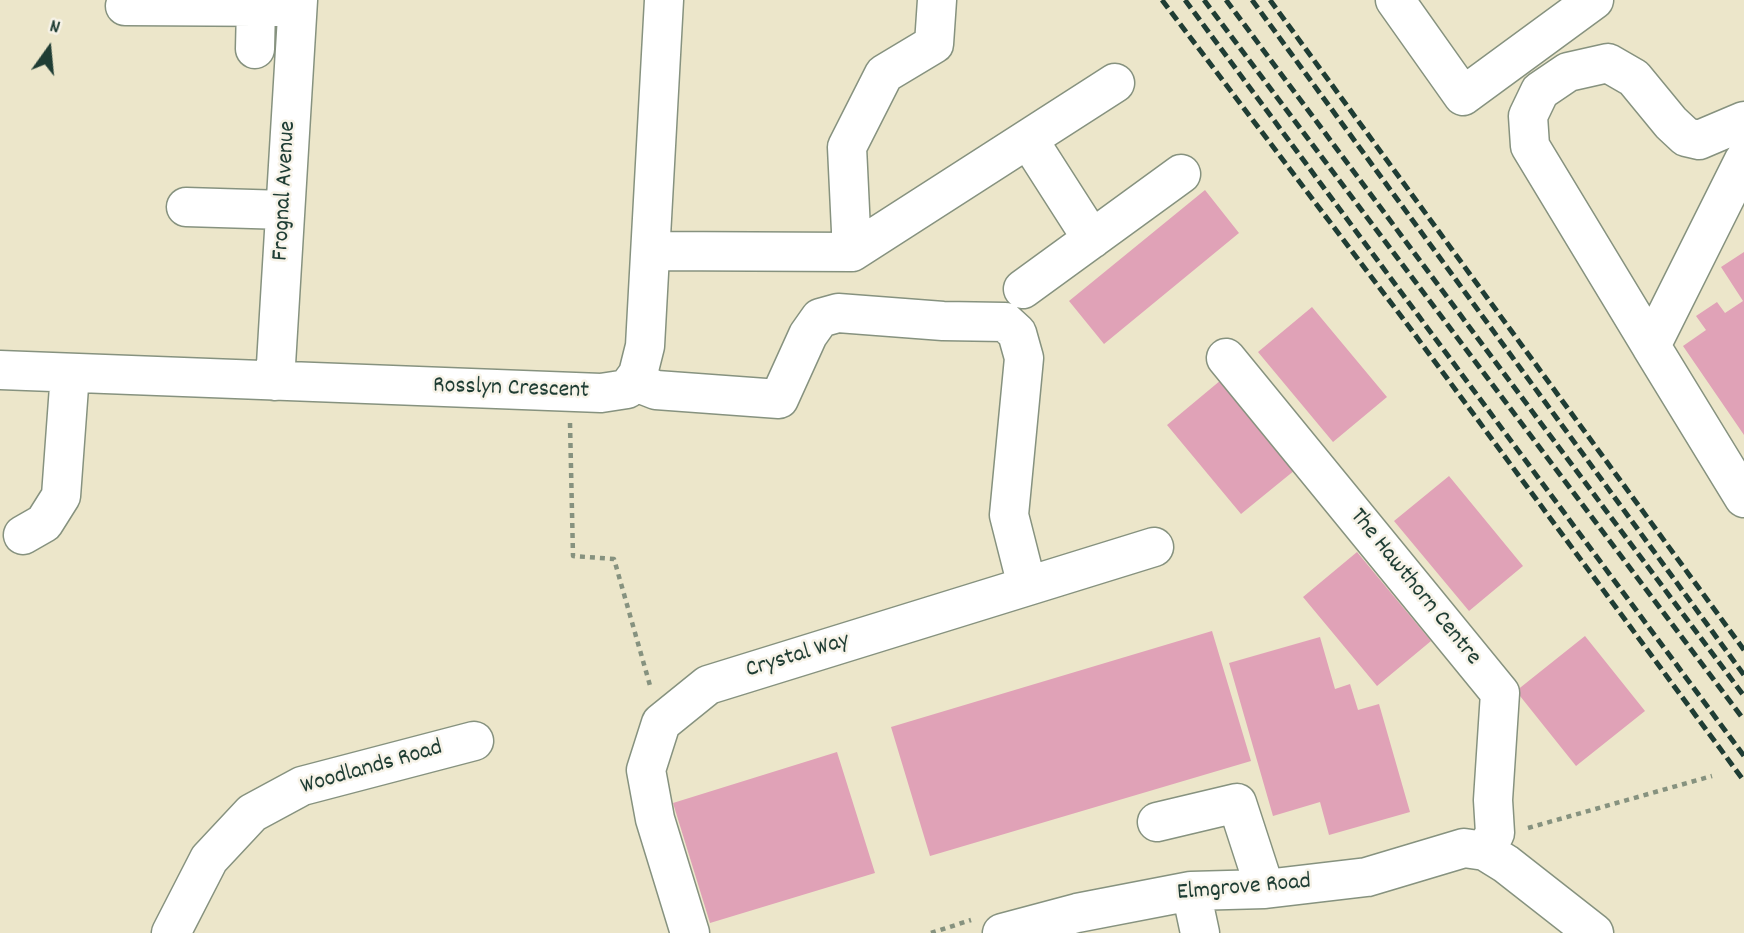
<!DOCTYPE html>
<style>
body{margin:0}
#map{position:relative;width:1744px;height:933px;overflow:hidden;background:#ece6ca;font-family:Dekko,sans-serif}
canvas{display:block}
.north{position:absolute;left:14px;top:14px;width:70px;height:70px;-webkit-text-stroke:5px #f7f3e8;paint-order:stroke;rotate:15deg;font-size:19px;font-weight:700;line-height:28px;text-align:center;color:#1f3d34}
.north::after{content:'';display:block;margin:auto;width:24px;height:32px;background:#1f3d34;clip-path:polygon(50% 0,100% 100%,50% 72%,0 100%)}
</style>
<div id="map">
<canvas width="1744" height="933"></canvas>
<div class="north">N</div>
</div>
<script>
const ctx = document.querySelector('canvas').getContext('2d');
ctx.lineJoin = 'round';
function fillPath(path, color) {
  ctx.fillStyle = color;
  ctx.fill(path, 'evenodd');
}
function strokePath(path, color, width, dash) {
  ctx.strokeStyle = color;
  ctx.lineWidth = width;
  ctx.lineCap = dash ? 'butt' : 'round';
  ctx.setLineDash(dash || []);
  ctx.stroke(path);
}
function label(font, color, halo, rows, align = 'center') {
  ctx.font = font + ' Dekko,sans-serif';
  ctx.lineWidth = 5;
  ctx.setLineDash([]);
  ctx.textBaseline = 'middle';
  ctx.strokeStyle = halo;
  ctx.fillStyle = color;
  for (const [text, x, y, turn = 0] of rows) {
    ctx.save();
    ctx.translate(x, y);
    ctx.rotate((+turn || 0) * Math.PI / 180);
    ctx.textAlign = isNaN(turn) ? turn : align;
    if (halo) ctx.strokeText(text, 0, 0);
    ctx.fillText(text, 0, 0);
    ctx.restore();
  }
}
fillPath(new Path2D(`
 M 1205,190 L 1239,233 L 1104,344 L 1069,301 Z
 M 1744,252 L 1744,435 L 1683,346 L 1706,330 L 1696,316 L 1717,302 L 1725,313 L 1743,301 L 1721,267 Z
 M 1312,307 L 1387,397 L 1333,442 L 1258,352 Z
 M 1221,380 L 1295,470 L 1241,514 L 1167,425 Z
 M 1449,476 L 1523,566 L 1469,611 L 1394,521 Z
 M 1357,552 L 1431,641 L 1377,686 L 1303,597 Z
 M 1212,631 L 1251,761 L 930,856 L 891,727 Z
 M 1585,636 L 1645,711 L 1576,766 L 1516,691 Z
 M 1320,637 L 1335,689 L 1350,684 L 1358,710 L 1379,704 L 1410,812 L 1329,835 L 1320,802 L 1273,816 L 1229,663 Z
 M 837,752 L 875,873 L 710,923 L 673,803 Z`), '#e0a2b7');
const minor = new Path2D(`
 M 1395,0 L 1463,96 L 1594,0
 M 125,6 L 297,7
 M 255,49 L 256,7
 M 1028,139 L 1092,239
 M 1744,160 L 1651,346 L 1744,498
 M 186,207 L 285,210
 M 652,251 L 852,252
 M 852,252 L 1115,83
 M 852,252 L 847,147 L 884,74 L 934,44 L 937,0
 M 1023,289 L 1181,174
 M 1651,346 L 1530,146 L 1528,116 L 1540,91 L 1568,72 L 1608,63 L 1634,78 L 1671,123 L 1686,137 L 1699,140 L 1744,121
 M 1226,358 L 1500,693 L 1493,800 L 1495,833 L 1485,851
 M 0,370 L 601,393 L 627,389 L 638,374 L 645,346 L 664,0
 M 275,381 L 298,0
 M 633,381 L 656,390 L 779,399 L 808,335 L 820,318 L 838,313 L 943,321 L 1005,322 L 1017,333 L 1024,358 L 1009,515 L 1027,586
 M 23,535 L 44,523 L 61,496 L 70,373
 M 1157,822 L 1237,803 L 1265,889
 M 1191,891 L 1200,933
 M 171,933 L 209,859 L 252,813 L 302,786 L 474,741
 M 690,933 L 655,819 L 646,770 L 661,723 L 708,685 L 1154,547
 M 1002,933 L 1077,913 L 1191,891 L 1265,889 L 1367,877 L 1464,848 L 1485,851 L 1506,864 L 1594,933`);
strokePath(minor, '#86927f', 41);
strokePath(new Path2D(`
 M 570,423 L 573,556 L 614,559 L 651,689
 M 1528,828 L 1712,776
 M 931,933 L 971,920`), '#86927f', 4.5, [5, 5]);
strokePath(minor, '#fff', 38);
strokePath(new Path2D(`
 M 1162,0 L 1410,328 L 1744,781
 M 1185,0 L 1744,756
 M 1204,0 L 1744,720
 M 1226,0 L 1744,696
 M 1252,0 L 1744,675
 M 1270,0 L 1744,650`), '#1f3d34', 5, [10, 5]);
label('24px', '#1f3d34', '#f7f3e8', [
 ["Frognal Avenue",286,191,-87],
 ["Rosslyn Crescent",511,390,2],
 ["The Hawthorn Centre",1414,588,51],
 ["Crystal Way",798,657,-17],
 ["Woodlands Road",372,769,-16],
 ["Elmgrove Road",1244,889,-5]
]);
</script>
